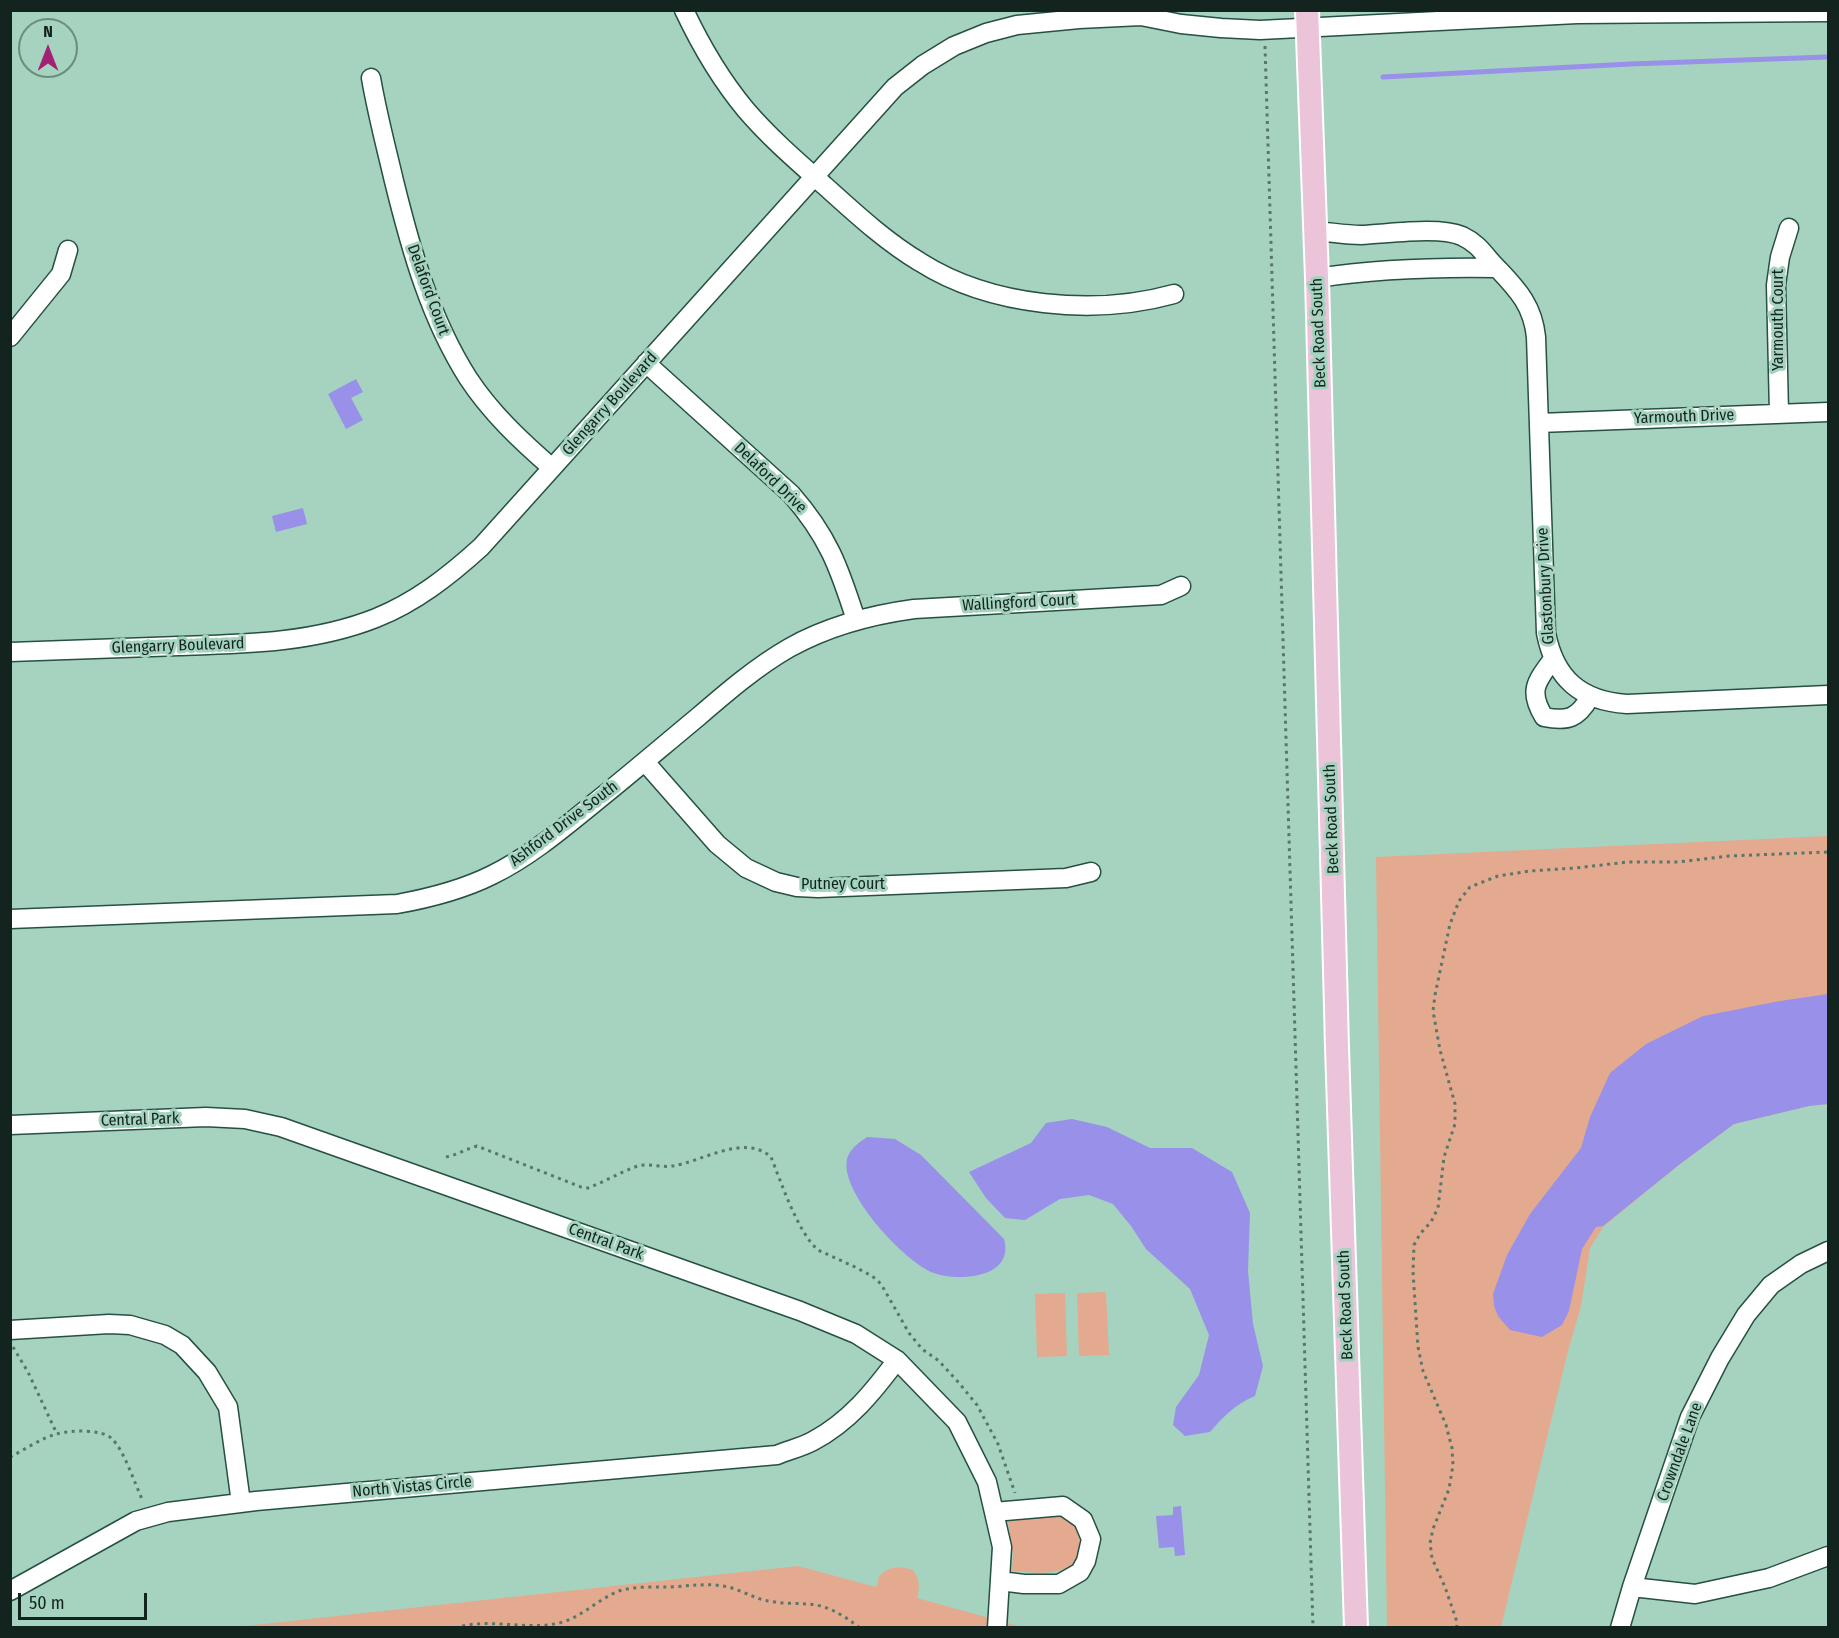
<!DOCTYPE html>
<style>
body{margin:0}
#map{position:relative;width:1839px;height:1638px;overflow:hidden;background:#a5d3bf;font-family:"Fira Sans Condensed",sans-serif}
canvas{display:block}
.frame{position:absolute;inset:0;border:12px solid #12241d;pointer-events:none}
.north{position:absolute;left:18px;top:18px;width:60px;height:60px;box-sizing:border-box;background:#a5d3bf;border:2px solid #6a8d7e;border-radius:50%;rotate:0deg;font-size:16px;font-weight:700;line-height:24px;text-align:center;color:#12241d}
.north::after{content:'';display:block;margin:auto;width:21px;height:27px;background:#a12274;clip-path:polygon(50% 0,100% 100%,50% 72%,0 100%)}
.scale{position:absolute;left:18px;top:1593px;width:129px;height:27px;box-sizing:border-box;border:3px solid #12241d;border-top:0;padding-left:8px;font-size:18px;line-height:21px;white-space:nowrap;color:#12241d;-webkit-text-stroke:4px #a5d3bf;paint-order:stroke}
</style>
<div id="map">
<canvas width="1839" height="1638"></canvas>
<div class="frame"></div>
<div class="north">N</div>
<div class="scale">50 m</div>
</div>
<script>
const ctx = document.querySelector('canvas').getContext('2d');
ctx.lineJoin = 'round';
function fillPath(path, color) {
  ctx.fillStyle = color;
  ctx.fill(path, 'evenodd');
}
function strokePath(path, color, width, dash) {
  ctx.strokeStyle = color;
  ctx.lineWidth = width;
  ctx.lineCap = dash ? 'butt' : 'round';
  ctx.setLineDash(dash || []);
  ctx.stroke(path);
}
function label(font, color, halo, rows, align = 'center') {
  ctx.font = font + ' "Fira Sans Condensed",sans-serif';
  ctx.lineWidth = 6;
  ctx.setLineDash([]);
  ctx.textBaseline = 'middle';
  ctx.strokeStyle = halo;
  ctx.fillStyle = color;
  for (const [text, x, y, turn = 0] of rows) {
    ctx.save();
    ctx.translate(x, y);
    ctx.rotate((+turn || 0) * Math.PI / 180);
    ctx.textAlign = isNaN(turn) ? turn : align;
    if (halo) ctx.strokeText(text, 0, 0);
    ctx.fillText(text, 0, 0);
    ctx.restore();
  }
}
fillPath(new Path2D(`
 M 1828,836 L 1828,1104 L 1809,1106 L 1734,1124 L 1680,1164 L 1603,1227 L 1590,1248 L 1581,1306 L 1568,1351 L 1501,1627 L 1387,1627 L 1376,857 Z
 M 1106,1292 L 1109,1355 L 1079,1356 L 1077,1293 Z
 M 1065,1293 L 1067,1356 L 1037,1357 L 1035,1294 Z
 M 1053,1514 C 1057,1515 1063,1516 1067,1518 C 1084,1528 1084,1563 1064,1569 C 1048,1575 1029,1572 1012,1571 L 1013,1555 L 1008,1521 L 1039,1515 Z
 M 798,1566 L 876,1587 C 878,1584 878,1580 879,1577 C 886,1566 903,1566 913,1570 C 920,1581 920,1586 917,1598 L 1022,1627 L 226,1628 Z`), '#e4aa8f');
fillPath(new Path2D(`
 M 356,379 L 363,392 L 351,398 L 363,420 L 346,429 L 328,394 Z
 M 303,508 L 307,524 L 276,532 L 272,516 Z
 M 1828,994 L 1828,1104 L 1809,1106 L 1734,1124 L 1680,1164 L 1603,1226 L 1596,1227 L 1582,1249 L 1569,1311 L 1562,1325 L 1542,1337 L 1510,1330 L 1498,1316 L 1494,1306 L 1493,1294 L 1507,1255 L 1530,1214 L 1581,1148 L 1590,1117 L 1610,1073 L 1646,1044 L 1703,1016 L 1780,1001 Z
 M 1072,1119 L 1107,1127 L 1150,1148 L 1192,1148 L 1232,1172 L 1250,1213 L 1248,1271 L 1253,1324 L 1263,1366 L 1255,1396 C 1235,1404 1223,1417 1210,1432 L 1185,1436 L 1173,1425 L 1176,1407 L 1199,1375 L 1209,1335 L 1190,1289 L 1146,1249 L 1131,1226 L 1113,1204 L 1089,1195 L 1060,1199 L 1025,1220 L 1005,1218 L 986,1198 L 969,1172 L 1031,1143 L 1046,1123 Z
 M 867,1137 L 895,1139 L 921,1155 L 1004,1239 C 1015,1278 959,1282 934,1273 C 905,1263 835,1188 848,1156 C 852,1147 860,1142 867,1137 Z
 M 1181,1506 L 1185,1555 L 1175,1556 L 1174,1547 L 1159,1548 L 1156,1516 L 1173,1515 L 1173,1507 Z`), '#9890e9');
strokePath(new Path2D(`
 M 1383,77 L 1630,64 L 1828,57`), '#9890e9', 5);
const minor = new Path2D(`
 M 684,10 C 701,46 721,80 746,110 C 770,138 798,162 825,186 C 855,213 885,241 920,262 C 991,307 1095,316 1174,294
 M 371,78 C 377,113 386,147 394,181 C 411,250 430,318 468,378 C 491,413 521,441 552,468
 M 1315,231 C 1330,232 1346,235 1361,235 C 1388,234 1439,226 1462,236 C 1481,245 1485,257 1499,270 C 1519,291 1533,307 1536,337 L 1546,633 C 1555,679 1581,701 1627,704 L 1828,695
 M 1317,278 C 1376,269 1436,267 1496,268
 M 10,337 L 61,274 L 68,250
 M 646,363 L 791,494 C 828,536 839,567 856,620
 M 1779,413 L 1776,285 L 1780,257 L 1789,228
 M 1539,423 L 1828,412
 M 10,652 C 67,650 123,648 179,646 C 246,644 313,643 376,618 C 416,602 449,576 481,547 L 895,87 L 923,65 L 954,46 L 986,33 L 1017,25 L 1079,19 L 1141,16 L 1181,24 L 1221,28 L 1260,30 L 1577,14 L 1828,12
 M 1553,659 C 1536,682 1528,691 1544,717 C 1568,722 1578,718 1590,697
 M 645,762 L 717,844 L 746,868 L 776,882 L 797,887 L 818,888 L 1066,878 L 1091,872
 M 10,919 L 397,904 C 430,898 462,890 492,875 C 529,857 561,830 593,804 C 628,776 663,746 698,717 C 727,692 756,667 789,648 C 828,626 870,615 914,609 L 1161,595 L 1181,586
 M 10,1125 L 206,1117 L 245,1119 L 281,1127 L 800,1311 L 856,1334 L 897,1360 L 957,1422 L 987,1482 L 1002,1547 L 997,1628
 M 10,1330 L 109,1324 L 130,1325 L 165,1335 L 182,1345 L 207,1372 L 228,1407 L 241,1503
 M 994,1512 L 1063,1506 L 1083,1520 L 1091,1539 L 1086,1561 L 1080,1572 L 1059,1584 L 1024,1584 L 1000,1581
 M 1632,1587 L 1695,1594 L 1769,1578 L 1828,1556
 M 10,1591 L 136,1521 L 168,1512 L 256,1501 L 777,1455 C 789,1450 802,1447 813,1441 C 849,1422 873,1392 897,1360
 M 1620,1628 L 1632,1587 L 1690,1417 L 1720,1358 L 1746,1315 L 1771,1285 L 1801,1264 L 1828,1251`);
const major = new Path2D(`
 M 1307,10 L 1317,278 L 1337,1047 L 1356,1628`);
strokePath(minor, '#265040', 21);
strokePath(major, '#fff', 26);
strokePath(new Path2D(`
 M 1265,46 L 1313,1628
 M 446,1157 C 457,1155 466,1149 477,1146 L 581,1187 L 588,1188 C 604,1182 619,1173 635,1167 C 648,1162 660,1168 672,1166 C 702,1162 744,1133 771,1157 C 781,1182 798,1233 818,1250 L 855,1267 L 872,1276 L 881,1284 L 909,1333 L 922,1349 L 939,1361 L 959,1383 L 977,1405 L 998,1444 L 1015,1493
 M 13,1347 L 28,1372 L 57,1434
 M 10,1457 C 24,1450 43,1437 57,1434 C 70,1430 101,1429 111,1438 C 124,1449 135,1485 143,1501
 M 455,1628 C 489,1617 525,1631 559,1623 C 581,1618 598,1599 619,1591 C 635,1586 653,1587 669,1587 C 691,1586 711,1582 732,1588 C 747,1593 760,1601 775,1602 C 786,1604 797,1603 807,1604 C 828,1605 843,1615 860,1628
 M 1457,1628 L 1456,1619 L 1445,1587 L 1432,1558 L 1430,1543 L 1433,1529 L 1449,1489 L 1453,1465 L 1452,1448 L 1446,1425 L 1423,1371 L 1418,1347 L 1413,1272 L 1414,1245 L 1420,1234 L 1431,1222 L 1438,1208 L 1444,1157 L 1455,1124 L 1455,1104 L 1440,1050 L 1433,1011 L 1435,995 L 1450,924 L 1459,901 L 1470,887 L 1498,876 L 1530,871 L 1575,868 L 1628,862 L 1678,862 L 1729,856 L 1828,852`), '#58776a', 3, [3, 4.5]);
strokePath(minor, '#fff', 18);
strokePath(major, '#ecc4d9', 22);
label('16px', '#12241d', '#a5d3bf', [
 ["Delaford Court",428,290,70],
 ["Yarmouth Court",1779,320,-90],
 ["Beck Road South",1319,333,-92],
 ["Glengarry Boulevard",610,404,-48],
 ["Yarmouth Drive",1684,417,-2],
 ["Delaford Drive",770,478,44],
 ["Glastonbury Drive",1546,586,-93],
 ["Wallingford Court",1019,603,-3],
 ["Glengarry Boulevard",178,646,-2],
 ["Beck Road South",1332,819,-92],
 ["Ashford Drive South",564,824,-37],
 ["Putney Court",843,885],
 ["Central Park",140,1120,-2],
 ["Central Park",606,1242,20],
 ["Beck Road South",1346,1305,-92],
 ["Crowndale Lane",1680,1452,-70],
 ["North Vistas Circle",412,1487,-5]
]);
</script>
